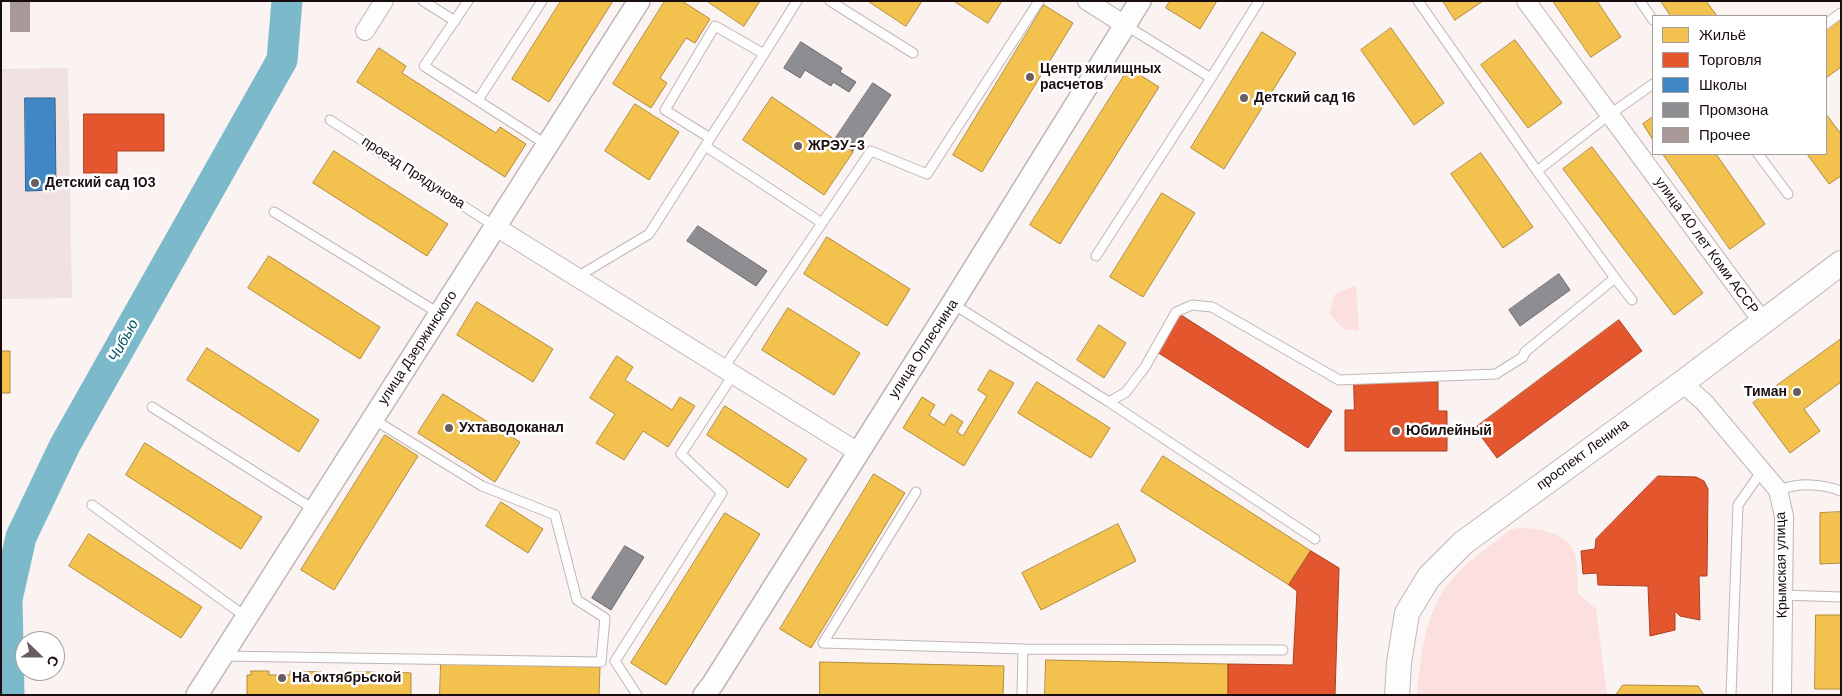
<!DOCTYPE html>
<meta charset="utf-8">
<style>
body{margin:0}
#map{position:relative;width:1842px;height:696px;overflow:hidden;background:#fbf2f2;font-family:"DM Sans",sans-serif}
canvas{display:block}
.frame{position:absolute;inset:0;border:2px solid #1a0d0d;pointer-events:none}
.legend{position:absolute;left:1652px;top:15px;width:175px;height:140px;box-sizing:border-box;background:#fff;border:1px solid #a39e9e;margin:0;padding:6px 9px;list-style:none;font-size:15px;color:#1a0d0d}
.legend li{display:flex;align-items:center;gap:10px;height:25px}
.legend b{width:25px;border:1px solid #a39e9e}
.north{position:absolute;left:15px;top:631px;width:50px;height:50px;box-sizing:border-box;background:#fff;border:1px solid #a39e9e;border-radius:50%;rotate:112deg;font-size:14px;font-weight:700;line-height:20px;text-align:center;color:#1a0d0d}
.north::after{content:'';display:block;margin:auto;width:18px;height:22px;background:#695d5d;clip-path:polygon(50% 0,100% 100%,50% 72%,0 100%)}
</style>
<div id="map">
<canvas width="1842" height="696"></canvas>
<div class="frame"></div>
<ul class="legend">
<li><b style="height:14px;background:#f2c14e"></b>Жильё</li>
<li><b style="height:14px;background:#e4572e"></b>Торговля</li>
<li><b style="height:14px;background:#3f88c5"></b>Школы</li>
<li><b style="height:14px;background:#8d8d92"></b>Промзона</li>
<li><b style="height:14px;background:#a89898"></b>Прочее</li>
</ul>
<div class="north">С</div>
</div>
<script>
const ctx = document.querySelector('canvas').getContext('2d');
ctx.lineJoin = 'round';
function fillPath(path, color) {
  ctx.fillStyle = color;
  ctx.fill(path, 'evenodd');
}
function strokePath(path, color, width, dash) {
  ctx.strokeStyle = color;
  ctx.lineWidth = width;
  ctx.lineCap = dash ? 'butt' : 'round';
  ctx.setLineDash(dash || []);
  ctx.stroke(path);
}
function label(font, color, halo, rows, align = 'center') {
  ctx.font = font + ' "DM Sans",sans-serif';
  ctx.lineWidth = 5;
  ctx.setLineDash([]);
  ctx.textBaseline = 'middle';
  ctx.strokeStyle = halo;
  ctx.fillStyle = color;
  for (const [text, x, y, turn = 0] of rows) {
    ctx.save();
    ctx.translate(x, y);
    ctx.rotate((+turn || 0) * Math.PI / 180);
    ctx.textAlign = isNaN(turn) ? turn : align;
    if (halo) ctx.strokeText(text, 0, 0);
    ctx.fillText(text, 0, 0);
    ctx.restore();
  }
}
fillPath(new Path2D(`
 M 68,68 L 72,298 L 1,299 L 1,69 Z`), '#f1e2e2');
fillPath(new Path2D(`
 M 1356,285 L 1359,331 L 1343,329 L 1329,313 L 1335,294 Z
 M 1518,528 C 1537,528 1568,532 1575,554 C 1578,566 1577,580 1578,593 L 1596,609 L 1607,695 L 1417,695 C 1421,653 1425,609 1454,577 C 1470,559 1491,545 1510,530 Z`), '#fcdfdf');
const homes = new Path2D(`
 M 561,1 L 613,1 L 549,102 L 512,79 Z
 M 665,1 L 682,1 L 710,19 L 695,43 L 686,38 L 660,78 L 667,83 L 651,108 L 613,84 Z
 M 707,1 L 760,1 L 744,26 Z
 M 868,1 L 922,1 L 906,26 Z
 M 954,1 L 1002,1 L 988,23 Z
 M 1170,1 L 1217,1 L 1200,29 L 1166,8 Z
 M 1443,1 L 1483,1 L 1455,20 Z
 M 1553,1 L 1597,1 L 1621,37 L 1591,57 Z
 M 1661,1 L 1706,1 L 1717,16 L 1671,16 Z
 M 1044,5 L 1073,23 L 982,172 L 953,155 Z
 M 1841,19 L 1841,67 L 1826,78 L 1826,30 Z
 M 1391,28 L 1444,103 L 1414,125 L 1361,50 Z
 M 1262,32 L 1296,53 L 1224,169 L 1191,148 Z
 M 1515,40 L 1562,103 L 1528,128 L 1481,65 Z
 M 379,48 L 406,66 L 402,73 L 496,133 L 500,127 L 526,144 L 505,177 L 357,82 Z
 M 1129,68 L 1159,87 L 1060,244 L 1030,225 Z
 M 772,97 L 853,152 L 824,195 L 743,140 Z
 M 635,104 L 679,132 L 649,180 L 605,151 Z
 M 1826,114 L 1841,134 L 1841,176 L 1829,184 L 1807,154 L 1826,154 Z
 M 1653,117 L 1653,140 L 1643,124 Z
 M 1592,147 L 1703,293 L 1674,315 L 1563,169 Z
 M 334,151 L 448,224 L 427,256 L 313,183 Z
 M 1481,153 L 1533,227 L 1503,248 L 1451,174 Z
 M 1663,154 L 1716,154 L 1765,224 L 1730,249 Z
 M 1162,193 L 1195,213 L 1143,297 L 1110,277 Z
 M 827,237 L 910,289 L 887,326 L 804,274 Z
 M 269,256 L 380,327 L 360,359 L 248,288 Z
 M 477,302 L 553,349 L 533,382 L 457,335 Z
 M 788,308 L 860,353 L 834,395 L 762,350 Z
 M 1099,325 L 1126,343 L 1104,378 L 1077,360 Z
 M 1841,339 L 1841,382 L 1804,409 L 1820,431 L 1790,453 L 1753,403 Z
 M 207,348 L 319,420 L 299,452 L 187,380 Z
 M 1,351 L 10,351 L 10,393 L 1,393 Z
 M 617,356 L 633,367 L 625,380 L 672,410 L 680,397 L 695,406 L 668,447 L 643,431 L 624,460 L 596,443 L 615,414 L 590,398 Z
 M 990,370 L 1014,383 L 964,466 L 903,428 L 922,397 L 935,405 L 929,415 L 944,425 L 951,414 L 963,422 L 957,432 L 963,436 L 987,396 L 978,390 Z
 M 1037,382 L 1110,428 L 1091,458 L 1018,413 Z
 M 443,394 L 520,442 L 495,482 L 418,433 Z
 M 725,406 L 807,459 L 788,488 L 707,435 Z
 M 385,435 L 418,456 L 334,590 L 301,570 Z
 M 145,443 L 262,517 L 241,549 L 126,475 Z
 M 1163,456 L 1311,551 L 1289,585 L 1141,491 Z
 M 874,474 L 905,493 L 811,648 L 780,629 Z
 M 501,502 L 543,529 L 528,553 L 486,526 Z
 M 1841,512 L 1841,563 L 1820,564 L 1820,513 Z
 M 725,513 L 760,534 L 666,685 L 631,663 Z
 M 1118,524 L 1136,561 L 1041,610 L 1022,573 Z
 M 89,534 L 202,607 L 181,638 L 69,566 Z
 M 1816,615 L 1841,615 L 1841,689 L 1815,689 Z
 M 1046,660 L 1228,664 L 1228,695 L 1045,695 Z
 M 820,662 L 1004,666 L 1003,695 L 820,695 Z
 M 441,664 L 600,667 L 599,695 L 440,695 Z
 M 251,671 L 269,671 L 269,675 L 290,675 L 290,671 L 321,672 L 321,676 L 342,676 L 342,672 L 375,672 L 374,676 L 393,676 L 393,672 L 411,673 L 411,695 L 247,695 L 247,675 L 251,675 Z
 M 1623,685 L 1698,686 L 1704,695 L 1616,695 Z`);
fillPath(homes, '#f2c14e');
strokePath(homes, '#b18b3a', 1);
const shops = new Path2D(`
 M 84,114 L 164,114 L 164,151 L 117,151 L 117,173 L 84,173 Z
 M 1181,315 L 1332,411 L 1308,448 L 1157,352 Z
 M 1619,320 L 1642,351 L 1497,458 L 1475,428 Z
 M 1354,381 L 1438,382 L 1438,411 L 1447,411 L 1447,451 L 1345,451 L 1345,410 L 1354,410 Z
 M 1658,476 L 1696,477 L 1704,481 L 1708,489 L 1707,576 L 1699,576 L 1700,620 L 1680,616 L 1675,611 L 1675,630 L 1650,636 L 1648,586 L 1598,585 L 1597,573 L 1583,574 L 1581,551 L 1595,549 L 1596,539 Z
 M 1311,551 L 1339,568 L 1335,695 L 1228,695 L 1228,664 L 1293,665 L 1297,591 L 1289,585 Z`);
fillPath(shops, '#e4572e');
strokePath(shops, '#a74124', 1);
const schools = new Path2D(`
 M 25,98 L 55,98 L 56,190 L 26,191 Z`);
fillPath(schools, '#3f88c5');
strokePath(schools, '#34638e', 1);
const industry = new Path2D(`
 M 801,42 L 842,68 L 840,72 L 856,82 L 849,92 L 833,82 L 831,86 L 805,70 L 800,78 L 784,68 Z
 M 873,83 L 891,95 L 853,151 L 835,139 Z
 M 698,226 L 767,271 L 756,286 L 687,241 Z
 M 1559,274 L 1570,290 L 1520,326 L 1509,310 Z
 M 625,546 L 644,557 L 611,610 L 592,598 Z`);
fillPath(industry, '#8d8d92');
strokePath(industry, '#6a676a', 1);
strokePath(new Path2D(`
 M 9,695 L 7,599 L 21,537 L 65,445 L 282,60 L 287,1`), '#7cb9ca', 31);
fillPath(new Path2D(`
 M 10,1 L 30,1 L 30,32 L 10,32 Z`), '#a89898');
const service = new Path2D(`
 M 423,1 L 455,21
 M 468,1 L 424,66 L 547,145
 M 830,1 L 913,53
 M 1418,1 L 1537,171
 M 1640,1 L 1653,20
 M 1826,24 L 1841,13
 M 1125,25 L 1211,78 L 1259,1
 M 764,54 L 797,1
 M 478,100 L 542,1
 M 330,120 L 496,227
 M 705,146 L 822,223
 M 1758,154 L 1788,194
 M 274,212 L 440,314
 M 1096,256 L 1211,78
 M 577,277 L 649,234 L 764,54 L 715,26 L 665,110 L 710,138
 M 1615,278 L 1632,300
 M 953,304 L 1109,402 L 1126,392 L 1145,367 L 1176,312 L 1192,305 L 1212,307 L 1339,380 L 1496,374 L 1523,357 L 1525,352 L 1615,278 L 1537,171 L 1609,115 L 1653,84
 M 723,369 L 871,151 L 927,174 L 1039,1
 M 1109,402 L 1315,539
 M 152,407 L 315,510
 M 1778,490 C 1800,483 1819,483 1841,491
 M 916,492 L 823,643 L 1023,649 L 1022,695
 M 92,505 L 246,617
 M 1783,595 L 1841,597
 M 1023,649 L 1283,650
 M 222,656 L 601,662 L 605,618 L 577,600 L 555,515 L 482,486 L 373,419
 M 637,695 L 615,661 L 722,493 L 681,454 L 733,375
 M 1731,695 L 1738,505 L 1761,472`);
const minor = new Path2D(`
 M 1087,1 L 1125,25
 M 1526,1 L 1762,321
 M 365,31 L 384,1
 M 496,227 L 858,452
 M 1682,383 L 1704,402 L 1778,490 L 1784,516 L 1782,695`);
const tertiary = new Path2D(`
 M 197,695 L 639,1
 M 704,695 L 712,685 L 952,304 L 1140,1`);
const secondary = new Path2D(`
 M 1397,695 L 1399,663 L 1407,613 L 1429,577 L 1463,543 L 1682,383 L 1841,263`);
strokePath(service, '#c1b6b6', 11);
strokePath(minor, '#c1b6b6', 20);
strokePath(tertiary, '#c1b6b6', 24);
strokePath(secondary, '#c1b6b6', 26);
strokePath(service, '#fefdfd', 9);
strokePath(minor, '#fefdfd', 18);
strokePath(tertiary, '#fefdfd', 21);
strokePath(secondary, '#fefdfd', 24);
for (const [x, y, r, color] of [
 [1030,77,5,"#695d5d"],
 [1244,98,5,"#695d5d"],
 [798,146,5,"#695d5d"],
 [35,183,5,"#695d5d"],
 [1797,392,5,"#695d5d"],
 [449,428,5,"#695d5d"],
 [1396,431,5,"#695d5d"],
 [282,678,5,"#695d5d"]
]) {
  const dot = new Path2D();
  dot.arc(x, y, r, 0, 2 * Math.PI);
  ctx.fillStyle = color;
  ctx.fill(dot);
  strokePath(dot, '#fff', 2);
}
label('bold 14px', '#1a0d0d', '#fff', [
 ["Центр жилищных",1040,69],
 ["расчетов",1040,85],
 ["Детский сад 16",1254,98],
 ["ЖРЭУ-3",808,146],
 ["Детский сад 103",45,183],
 ["Тиман",1787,392,"right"],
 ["Ухтаводоканал",459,428],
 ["Юбилейный",1406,431],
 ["На октябрьской",292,678]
], 'left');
label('14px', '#1a0d0d', '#fff', [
 ["проезд Прядунова",413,173,33],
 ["улица 40 лет Коми АССР",1706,246,54],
 ["улица Дзержинского",418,348,-57],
 ["улица Оплеснина",924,349,-57],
 ["проспект Ленина",1583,455,-36],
 ["Крымская улица",1782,565,-91]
]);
label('italic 15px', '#055667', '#fff', [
 ["Чибью",124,341,-61]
]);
</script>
